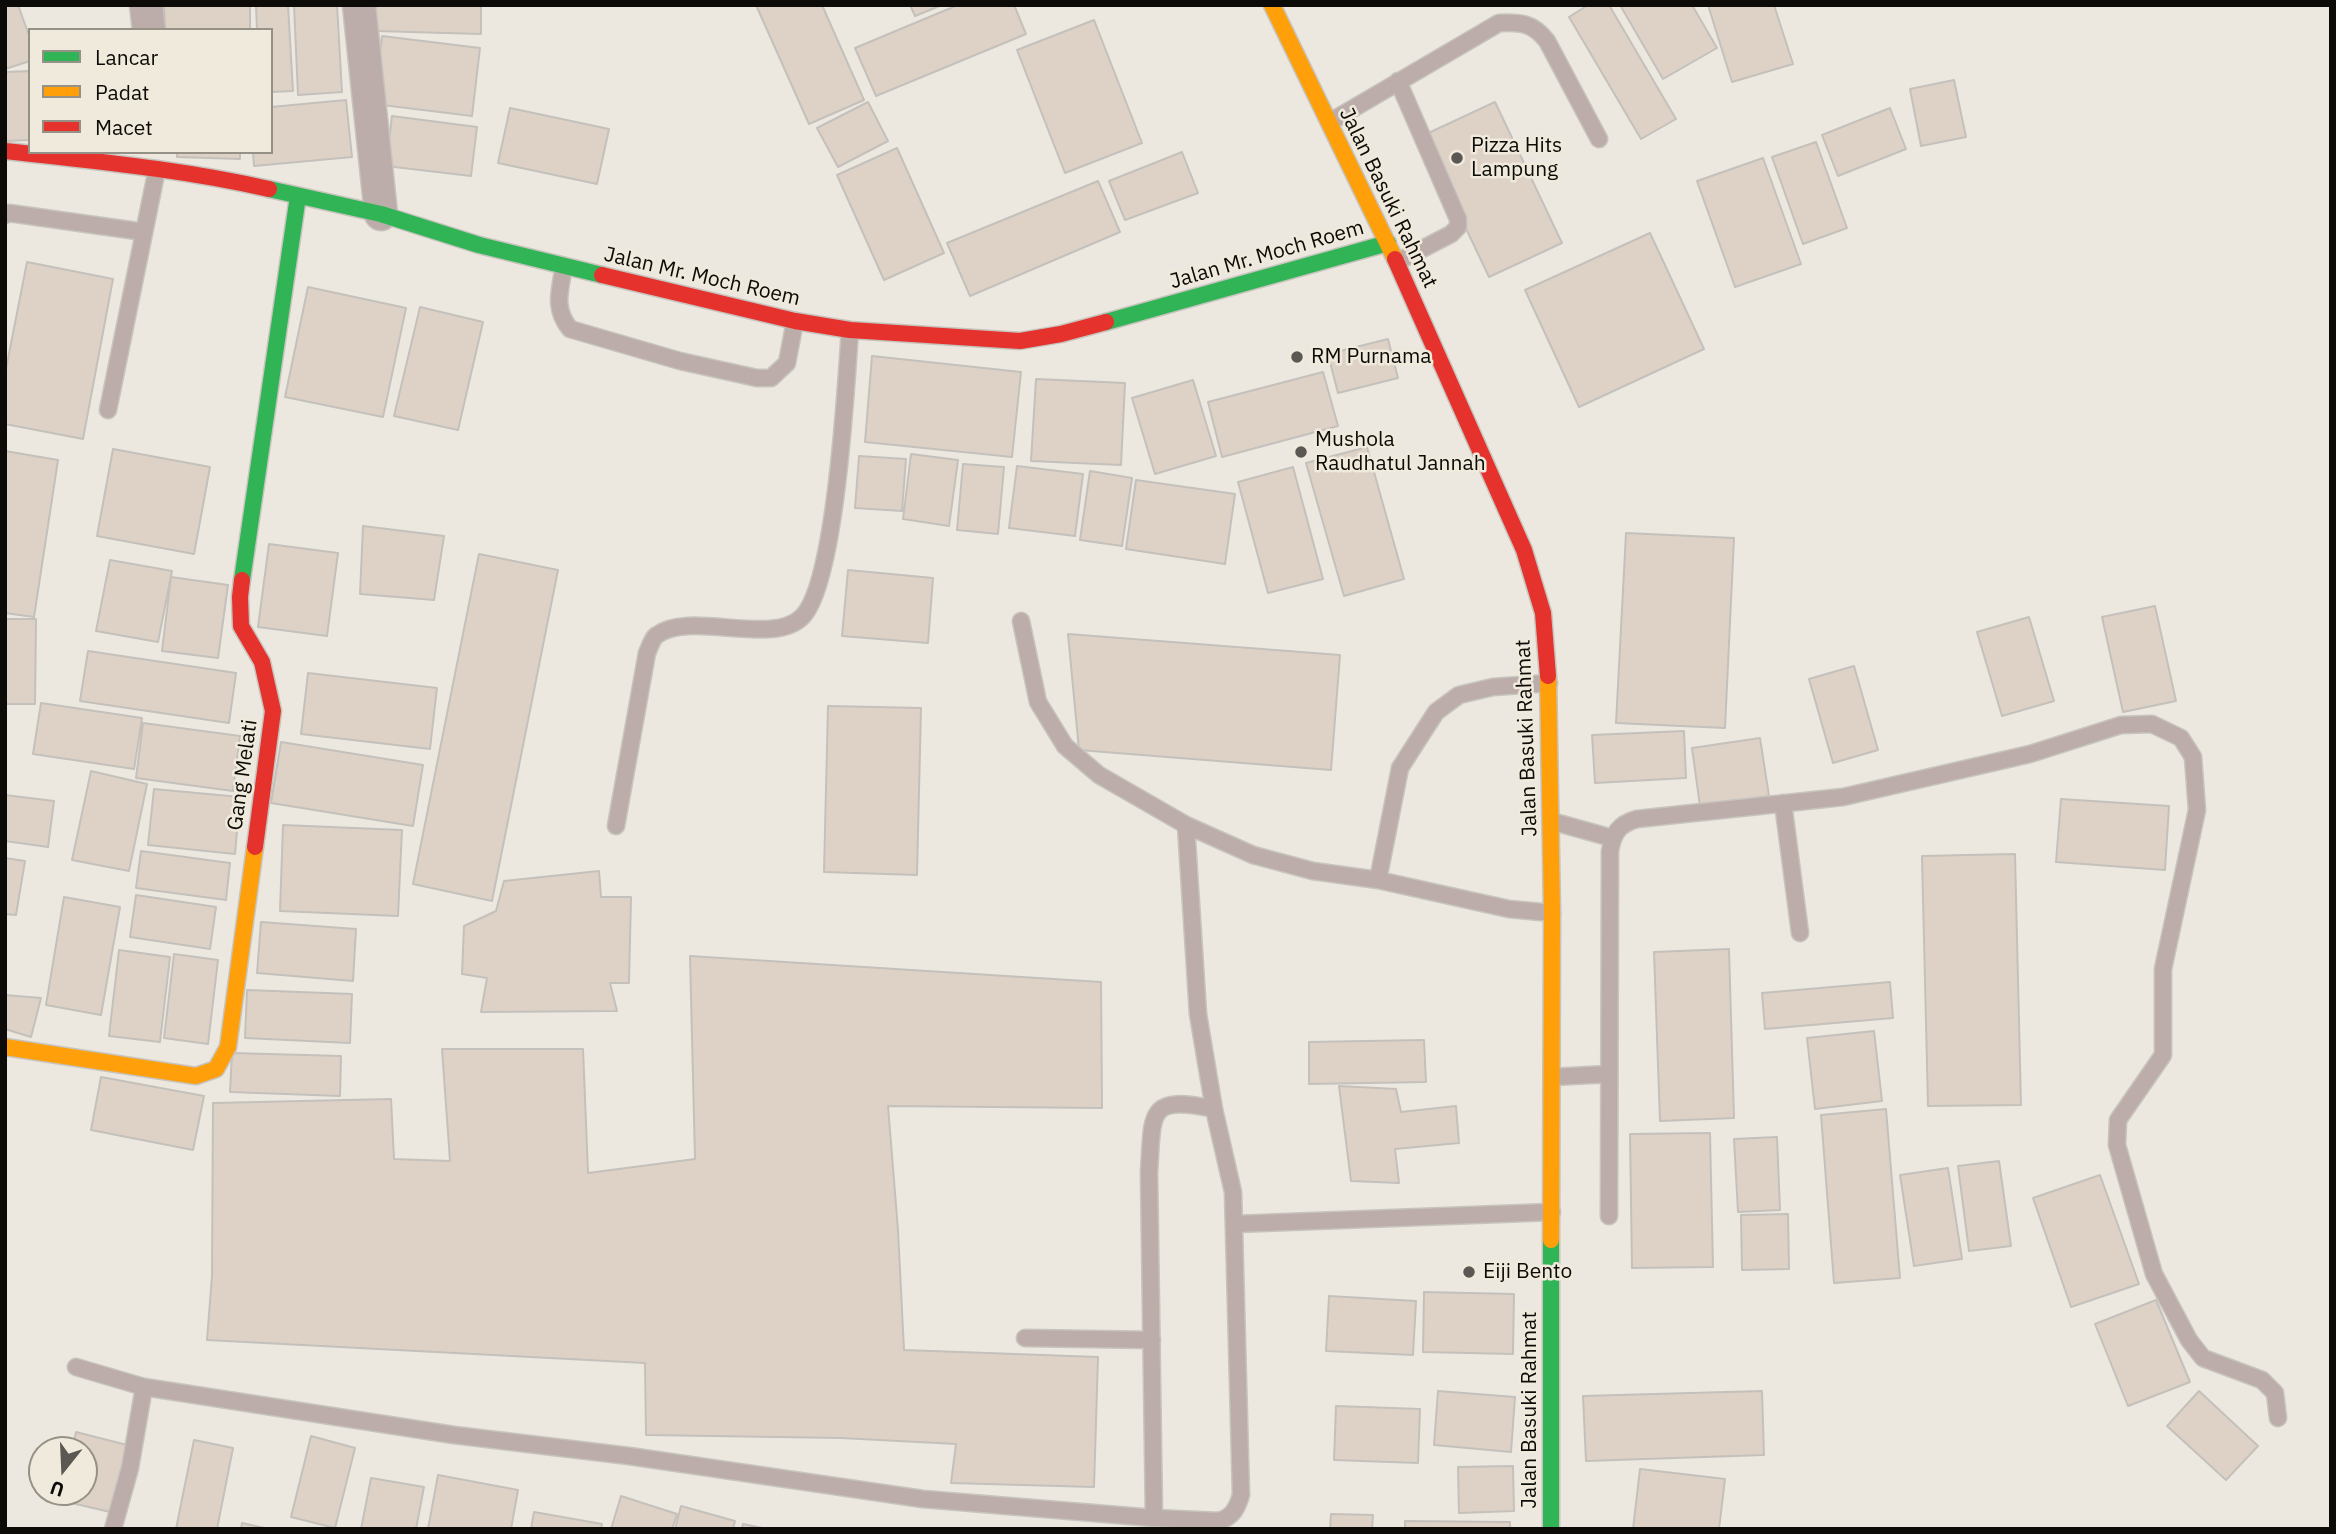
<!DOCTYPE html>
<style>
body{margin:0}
#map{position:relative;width:2336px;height:1534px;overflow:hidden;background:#ece8e0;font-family:"IBM Plex Sans",sans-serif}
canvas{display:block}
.frame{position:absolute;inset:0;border:7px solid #0d0b07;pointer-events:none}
.legend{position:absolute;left:28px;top:28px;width:245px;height:126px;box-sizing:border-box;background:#f0eadc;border:2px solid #959187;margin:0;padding:9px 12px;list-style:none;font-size:21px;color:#0d0b07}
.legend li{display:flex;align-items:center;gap:14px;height:35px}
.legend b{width:35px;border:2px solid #959187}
.north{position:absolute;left:28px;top:1436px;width:70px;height:70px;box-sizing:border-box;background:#f0eadc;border:2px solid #959187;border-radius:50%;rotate:198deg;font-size:19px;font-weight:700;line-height:28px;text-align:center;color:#0d0b07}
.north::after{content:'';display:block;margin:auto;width:24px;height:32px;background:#5b5853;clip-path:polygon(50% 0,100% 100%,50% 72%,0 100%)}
</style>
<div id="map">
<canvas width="2336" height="1534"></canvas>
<div class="frame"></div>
<ul class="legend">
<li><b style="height:9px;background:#30b455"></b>Lancar</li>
<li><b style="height:9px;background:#ff9f0a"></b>Padat</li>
<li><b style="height:9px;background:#e5322d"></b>Macet</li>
</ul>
<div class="north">U</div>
</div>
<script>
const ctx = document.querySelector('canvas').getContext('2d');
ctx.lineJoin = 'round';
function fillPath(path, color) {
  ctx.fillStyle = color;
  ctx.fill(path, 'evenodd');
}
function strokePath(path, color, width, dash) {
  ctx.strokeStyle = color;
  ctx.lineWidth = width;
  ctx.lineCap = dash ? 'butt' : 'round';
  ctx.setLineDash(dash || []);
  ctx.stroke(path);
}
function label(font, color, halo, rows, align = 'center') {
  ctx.font = font + ' "IBM Plex Sans",sans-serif';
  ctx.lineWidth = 5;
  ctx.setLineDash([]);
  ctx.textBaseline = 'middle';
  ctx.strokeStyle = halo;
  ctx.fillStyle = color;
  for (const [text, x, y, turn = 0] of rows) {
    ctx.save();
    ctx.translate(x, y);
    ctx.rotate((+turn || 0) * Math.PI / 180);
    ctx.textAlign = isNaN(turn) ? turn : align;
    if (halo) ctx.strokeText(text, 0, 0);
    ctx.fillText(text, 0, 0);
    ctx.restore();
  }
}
const building = new Path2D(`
 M 5,5 L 18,5 L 30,38 L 30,61 L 5,69 Z
 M 164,5 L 250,5 L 250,30 L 165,30 Z
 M 256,5 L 288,5 L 293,91 L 271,92 L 271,30 L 257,30 Z
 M 294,5 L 337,5 L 342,92 L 298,95 Z
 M 376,5 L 481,5 L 481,34 L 376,31 Z
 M 756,5 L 822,5 L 864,100 L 809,124 Z
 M 910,5 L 942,5 L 915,16 Z
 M 958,5 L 1014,5 L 1026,34 L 876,96 L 855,48 Z
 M 1588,5 L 1609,5 L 1676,119 L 1641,139 L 1569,17 Z
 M 1620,5 L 1692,5 L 1717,48 L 1663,79 Z
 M 1708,5 L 1774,5 L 1793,64 L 1732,82 Z
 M 1094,20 L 1142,143 L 1065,173 L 1017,50 Z
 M 382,36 L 480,48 L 472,116 L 374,104 Z
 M 30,71 L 30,140 L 5,141 L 5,72 Z
 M 1954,80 L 1966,137 L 1921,146 L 1910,89 Z
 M 346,100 L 352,157 L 254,166 L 253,152 L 271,152 L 271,107 Z
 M 868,102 L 888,141 L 838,167 L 817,128 Z
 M 1495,102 L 1562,243 L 1489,277 L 1422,136 Z
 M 510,108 L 609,129 L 597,184 L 498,163 Z
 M 1890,108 L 1906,149 L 1838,176 L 1822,135 Z
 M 392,116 L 477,127 L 471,176 L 386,166 Z
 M 1816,142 L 1847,228 L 1803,244 L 1772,157 Z
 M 897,148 L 944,253 L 884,280 L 837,175 Z
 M 177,152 L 240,152 L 240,159 L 177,157 Z
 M 1182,152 L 1198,193 L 1125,220 L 1109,181 Z
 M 1763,158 L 1801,264 L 1735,287 L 1697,181 Z
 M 1098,181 L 1120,232 L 970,296 L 947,243 Z
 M 1650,233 L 1704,349 L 1579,407 L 1525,290 Z
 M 27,262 L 113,279 L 83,439 L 5,424 L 5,374 Z
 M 308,287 L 406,308 L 383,417 L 285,397 Z
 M 420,307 L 483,322 L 458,430 L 394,416 Z
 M 1388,339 L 1398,378 L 1338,393 L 1328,354 Z
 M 872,356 L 1021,372 L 1012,457 L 865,442 Z
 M 1323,372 L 1338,426 L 1222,457 L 1208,402 Z
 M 1036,379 L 1125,383 L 1121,465 L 1031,461 Z
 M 1193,380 L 1216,456 L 1155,474 L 1132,398 Z
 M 1367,447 L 1404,579 L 1344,596 L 1306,463 Z
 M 113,449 L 210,467 L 194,554 L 97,536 Z
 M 5,451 L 58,460 L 34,617 L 5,613 Z
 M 911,454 L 958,460 L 949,526 L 903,519 Z
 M 859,456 L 906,459 L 902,511 L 855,508 Z
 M 963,464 L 1004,467 L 998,534 L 957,530 Z
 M 1017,466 L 1083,474 L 1075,536 L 1009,528 Z
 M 1293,467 L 1323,579 L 1268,593 L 1238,482 Z
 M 1090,471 L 1132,478 L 1122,546 L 1080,540 Z
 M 1136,480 L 1235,494 L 1225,564 L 1126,549 Z
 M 363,526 L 444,536 L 434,600 L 360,594 Z
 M 1626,533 L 1734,538 L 1725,728 L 1616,723 Z
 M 269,544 L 338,553 L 327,636 L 258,627 Z
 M 479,554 L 558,570 L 492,901 L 413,884 Z
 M 110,560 L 172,571 L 158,642 L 96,631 Z
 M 848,570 L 933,578 L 928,643 L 842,636 Z
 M 171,577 L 228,585 L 218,658 L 162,651 Z
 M 2155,606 L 2176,701 L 2123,712 L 2102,617 Z
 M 2029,617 L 2054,701 L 2002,716 L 1977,632 Z
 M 5,619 L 36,619 L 35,704 L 5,704 Z
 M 1068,634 L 1340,655 L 1331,770 L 1079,750 Z
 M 88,651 L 236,673 L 229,723 L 80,701 Z
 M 1854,666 L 1878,750 L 1833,763 L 1809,679 Z
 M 308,673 L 437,688 L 430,749 L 301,734 Z
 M 41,703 L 142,718 L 134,769 L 33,754 Z
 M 828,706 L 921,708 L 917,875 L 824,872 Z
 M 143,723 L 240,736 L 233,791 L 136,778 Z
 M 1684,731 L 1686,778 L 1595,783 L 1592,735 Z
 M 1760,738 L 1769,796 L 1700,806 L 1692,748 Z
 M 281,742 L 423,765 L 413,826 L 271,803 Z
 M 91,771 L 147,784 L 129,871 L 72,860 Z
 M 154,789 L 240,797 L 235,854 L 148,845 Z
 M 5,795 L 54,801 L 48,847 L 5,841 Z
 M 2061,799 L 2169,806 L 2165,870 L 2056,862 Z
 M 283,825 L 402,830 L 398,916 L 280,911 Z
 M 141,851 L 230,863 L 226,900 L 136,888 Z
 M 2015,854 L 2021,1105 L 1928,1106 L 1922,856 Z
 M 5,858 L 25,861 L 16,915 L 5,914 Z
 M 599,871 L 601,897 L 631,897 L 629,983 L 610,983 L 617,1011 L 481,1012 L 487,978 L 462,974 L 464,926 L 496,911 L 504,881 Z
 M 136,895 L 216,907 L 210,949 L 130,937 Z
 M 64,897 L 120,907 L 101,1015 L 46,1005 Z
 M 261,922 L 356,929 L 353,981 L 257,973 Z
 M 1729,949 L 1734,1118 L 1660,1121 L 1654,952 Z
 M 119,950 L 170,957 L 160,1042 L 109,1036 Z
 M 174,954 L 218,960 L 208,1044 L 164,1038 Z
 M 690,956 L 1101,982 L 1102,1108 L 888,1106 L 898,1230 L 904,1350 L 1098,1357 L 1094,1487 L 951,1483 L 956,1444 L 841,1438 L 646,1435 L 645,1363 L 207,1340 L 212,1276 L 213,1103 L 391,1099 L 394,1159 L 450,1161 L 442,1049 L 583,1049 L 588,1173 L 695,1159 Z
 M 1890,982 L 1893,1018 L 1765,1029 L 1762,993 Z
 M 247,990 L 352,994 L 350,1043 L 245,1038 Z
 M 5,995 L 41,998 L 31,1037 L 5,1029 Z
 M 1874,1031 L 1882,1101 L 1815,1109 L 1807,1038 Z
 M 1424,1040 L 1426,1082 L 1309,1084 L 1309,1042 Z
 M 232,1053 L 341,1056 L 340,1096 L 230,1092 Z
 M 101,1077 L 204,1096 L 193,1150 L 91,1130 Z
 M 1339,1086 L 1396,1089 L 1401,1112 L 1456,1106 L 1459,1143 L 1395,1149 L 1399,1183 L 1351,1181 Z
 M 1886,1109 L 1900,1278 L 1834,1283 L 1821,1115 Z
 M 1710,1133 L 1713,1267 L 1632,1268 L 1630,1134 Z
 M 1777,1137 L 1780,1210 L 1738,1212 L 1734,1139 Z
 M 1999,1161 L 2011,1246 L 1969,1251 L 1958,1166 Z
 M 1948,1168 L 1962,1259 L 1914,1266 L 1900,1175 Z
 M 2100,1175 L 2139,1284 L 2071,1307 L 2033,1198 Z
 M 1788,1214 L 1789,1269 L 1742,1270 L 1741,1215 Z
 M 1424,1292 L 1514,1294 L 1513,1354 L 1423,1352 Z
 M 1329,1296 L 1416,1301 L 1413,1355 L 1326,1351 Z
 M 2156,1300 L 2190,1382 L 2128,1406 L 2095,1324 Z
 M 1438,1391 L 1515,1397 L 1511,1452 L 1434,1445 Z
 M 1762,1391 L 1764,1455 L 1586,1461 L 1583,1396 Z
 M 2199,1391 L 2258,1446 L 2226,1480 L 2167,1426 Z
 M 1336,1406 L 1420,1409 L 1418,1463 L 1334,1460 Z
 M 76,1432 L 127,1445 L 110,1512 L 59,1500 L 61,1492 L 84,1492 L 84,1450 L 72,1450 Z
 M 311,1436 L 355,1448 L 335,1528 L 291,1517 Z
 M 194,1440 L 233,1448 L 217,1529 L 176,1529 Z
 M 1513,1466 L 1514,1511 L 1459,1513 L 1458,1467 Z
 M 1640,1469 L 1725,1479 L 1719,1529 L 1633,1529 Z
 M 438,1475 L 518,1490 L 511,1529 L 428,1529 Z
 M 371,1478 L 424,1487 L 416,1529 L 361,1529 Z
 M 621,1496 L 677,1514 L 672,1529 L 611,1529 Z
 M 681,1506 L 735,1521 L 733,1529 L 675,1529 Z
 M 534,1512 L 602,1524 L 601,1529 L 531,1529 Z
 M 1331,1514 L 1373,1515 L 1372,1529 L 1330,1529 Z
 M 1405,1521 L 1510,1522 L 1510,1529 L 1405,1529 Z
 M 242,1523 L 269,1529 L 241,1529 Z
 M 743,1524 L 767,1529 L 742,1529 Z`);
fillPath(building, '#ded2c7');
strokePath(building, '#c4c0bb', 2);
const lane = new Path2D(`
 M 1330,122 L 1499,23 C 1521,22 1533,23 1547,41 L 1599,139
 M 5,215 L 9,213 L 144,232
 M 1397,262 L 1451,234 L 1458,227 L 1458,219 L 1398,81
 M 564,266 C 560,291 553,308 570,329 L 680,361 L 757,378 L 771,378 L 787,363 L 795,321
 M 108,410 L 157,169
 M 1021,621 L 1038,702 L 1065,746 L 1099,775 L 1186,825 L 1253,855 L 1313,871 L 1378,880 L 1509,909 L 1552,913
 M 1783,803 L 1800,933
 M 1551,821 L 1612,838
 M 616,826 L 647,653 C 650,647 652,638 657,635 C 690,610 772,647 802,617 C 836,584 846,384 850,330
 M 1378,880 L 1400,768 L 1436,712 L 1459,695 L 1493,687 L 1549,683
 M 1552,1077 L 1609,1074
 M 1609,1216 L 1610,851 C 1613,833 1619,824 1637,819 L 1843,797 L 2030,754 L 2121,725 L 2152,724 L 2181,738 L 2193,757 L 2197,810 L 2163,969 L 2163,1055 L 2118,1120 L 2117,1145 L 2154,1274 L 2189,1340 L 2203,1358 L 2262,1380 L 2275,1393 L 2278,1418
 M 1235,1224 L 1552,1212
 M 1025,1338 L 1152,1340
 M 76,1367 L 144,1387 L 454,1435 L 629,1456 L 923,1499 L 1154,1518 L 1219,1521 C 1233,1517 1237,1508 1241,1495 L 1233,1192 L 1214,1109 L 1198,1014 L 1186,825
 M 1154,1518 L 1149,1172 C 1153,1114 1146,1094 1214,1109
 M 113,1529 L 130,1468 L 144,1387`);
const street = new Path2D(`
 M 146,5 L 149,30
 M 359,5 L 381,214`);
const fast = new Path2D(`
 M 269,189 L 381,214 L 479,245 L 602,275
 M 1106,322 L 1388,243
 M 242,580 L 298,196
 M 1551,1529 L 1551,1240`);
const slow = new Path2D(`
 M 1272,5 L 1395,259
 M 1548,676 L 1552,913 L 1551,1240
 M 5,1047 L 196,1076 L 216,1069 L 228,1047 L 255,847`);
const jam = new Path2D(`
 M 5,151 C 93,161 182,169 269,189
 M 1395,259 L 1524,550 L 1543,613 L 1548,676
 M 602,275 L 795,321 L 850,330 L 1020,341 L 1061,334 L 1106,322
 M 242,580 L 240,597 L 241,626 L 262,662 L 273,711 L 255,847`);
strokePath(lane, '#c7c4be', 19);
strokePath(street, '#c7c4be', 35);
strokePath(fast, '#c7c4be', 19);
strokePath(slow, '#c7c4be', 19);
strokePath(jam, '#c7c4be', 19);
strokePath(lane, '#bcacaa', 16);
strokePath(street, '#bcacaa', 32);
strokePath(fast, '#30b455', 16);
strokePath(slow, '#ff9f0a', 16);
strokePath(jam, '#e5322d', 16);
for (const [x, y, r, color] of [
 [1457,158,7,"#5b5853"],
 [1297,357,7,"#5b5853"],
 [1301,452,7,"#5b5853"],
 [1469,1272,7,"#5b5853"]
]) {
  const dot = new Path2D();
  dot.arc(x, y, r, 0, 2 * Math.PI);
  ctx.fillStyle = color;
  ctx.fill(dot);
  strokePath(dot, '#f0eadc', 2.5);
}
label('21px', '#0d0b07', '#f0eadc', [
 ["Pizza Hits",1471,146],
 ["Lampung",1471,170],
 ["RM Purnama",1311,357],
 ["Mushola",1315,440],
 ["Raudhatul Jannah",1315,464],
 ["Eiji Bento",1483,1272]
], 'left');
label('21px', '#0d0b07', '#f0eadc', [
 ["Jalan Basuki Rahmat",1388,198,64],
 ["Jalan Mr. Moch Roem",1267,255,-16],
 ["Jalan Mr. Moch Roem",702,277,13],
 ["Jalan Basuki Rahmat",1527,738,-92],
 ["Gang Melati",243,775,-82],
 ["Jalan Basuki Rahmat",1530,1410,-90]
]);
</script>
